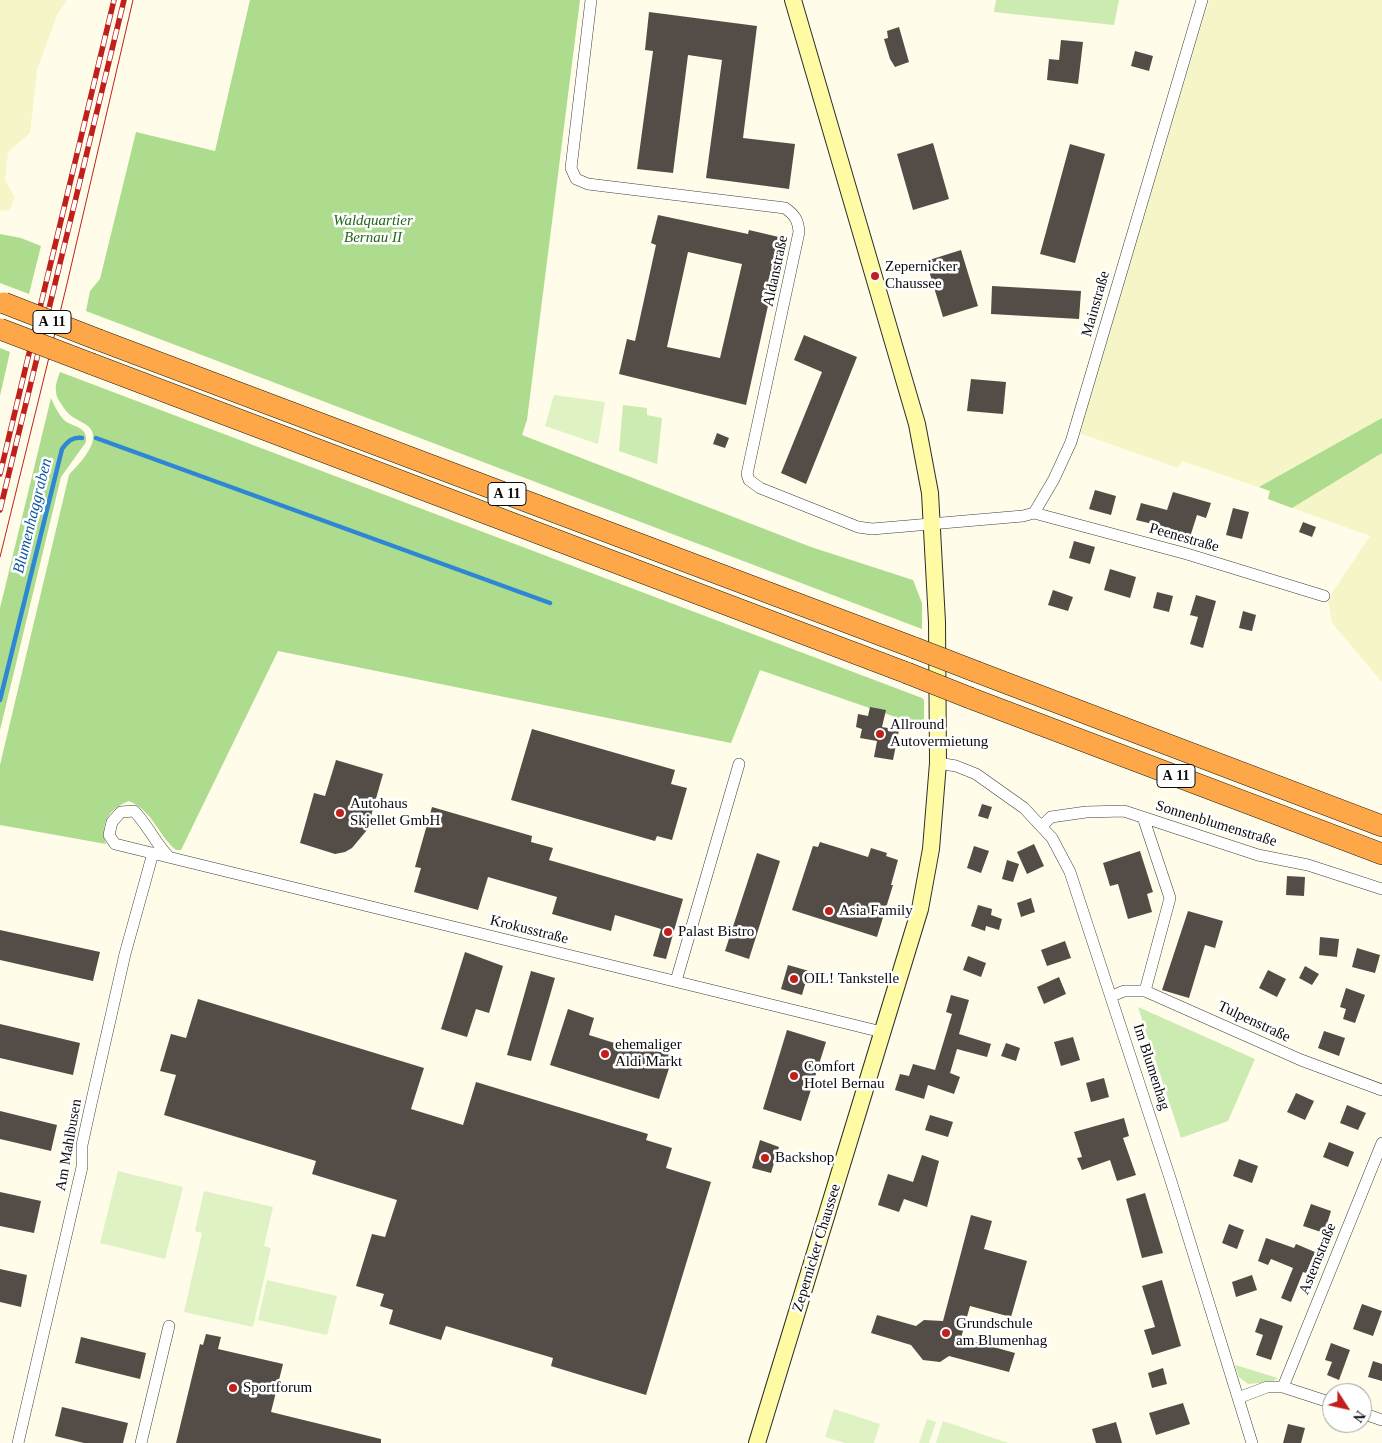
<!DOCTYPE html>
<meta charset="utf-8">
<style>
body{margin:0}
#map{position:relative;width:1382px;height:1443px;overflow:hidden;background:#fffce9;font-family:"Times New Roman",serif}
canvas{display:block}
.north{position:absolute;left:1322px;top:1383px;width:50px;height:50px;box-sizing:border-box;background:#fff;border:1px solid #9d9d9d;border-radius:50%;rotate:125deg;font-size:14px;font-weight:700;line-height:20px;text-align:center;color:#0b0b0b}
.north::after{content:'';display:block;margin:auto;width:18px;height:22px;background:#c11f1c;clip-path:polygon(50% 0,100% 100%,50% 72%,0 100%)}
</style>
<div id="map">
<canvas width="1382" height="1443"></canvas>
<div class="north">N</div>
</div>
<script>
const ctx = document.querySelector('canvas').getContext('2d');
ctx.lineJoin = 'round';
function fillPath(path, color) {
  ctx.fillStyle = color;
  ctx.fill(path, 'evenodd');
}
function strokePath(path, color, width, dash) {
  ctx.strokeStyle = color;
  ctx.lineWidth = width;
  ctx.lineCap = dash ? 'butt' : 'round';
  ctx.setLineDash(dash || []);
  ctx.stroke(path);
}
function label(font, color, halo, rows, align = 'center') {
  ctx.font = font + ' "Times New Roman",serif';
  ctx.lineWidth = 5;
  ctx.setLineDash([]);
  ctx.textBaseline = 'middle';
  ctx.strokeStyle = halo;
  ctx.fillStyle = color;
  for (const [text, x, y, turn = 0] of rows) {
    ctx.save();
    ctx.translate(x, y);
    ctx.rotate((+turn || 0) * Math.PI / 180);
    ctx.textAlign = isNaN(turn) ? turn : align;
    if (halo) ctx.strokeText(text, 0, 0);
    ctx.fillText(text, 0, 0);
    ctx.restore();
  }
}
fillPath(new Path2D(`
 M 0,0 L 67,0 L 57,15 L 37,70 L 30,133 L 8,152 L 5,180 L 15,197 L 9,211 L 0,210 Z
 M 1209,0 L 1382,0 L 1382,682 L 1332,623 L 1328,599 L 1370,536 L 1268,499 L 1270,491 L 1182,461 L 1178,468 L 1079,433 Z`), '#f6f5c7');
fillPath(new Path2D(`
 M 996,0 L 1119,0 L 1114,25 L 994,12 Z
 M 623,405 L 647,408 L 647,415 L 662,418 L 657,464 L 619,451 Z
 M 1138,1007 L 1255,1059 L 1228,1121 L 1181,1138 Z
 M 1235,1365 L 1278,1378 L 1272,1382 L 1248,1384 L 1239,1377 Z`), '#cbebb1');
fillPath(new Path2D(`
 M 250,0 L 580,0 L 527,420 L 522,435 L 811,547 L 913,580 L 922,603 L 922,629 L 86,311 L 90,291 L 100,279 L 136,132 L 215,151 Z
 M 0,234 L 21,238 L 41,246 L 29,294 L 0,283 Z
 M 0,348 L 10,352 L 0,396 Z
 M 60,372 L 922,698 L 924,700 L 924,727 L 760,670 L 731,743 L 278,651 L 181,850 L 176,850 C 157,834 154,812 129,801 C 109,809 100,822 106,844 L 0,825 L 0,765 L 69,475 C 79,464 107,437 85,424 C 75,418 68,416 62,405 C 59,401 56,396 56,391 C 55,385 58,377 60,372 Z
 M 51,398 C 54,405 58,413 63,419 C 72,428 88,425 86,442 L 61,477 L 0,730 L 0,608 Z
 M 1382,418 L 1382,453 L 1292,508 L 1268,499 L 1270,491 L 1259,487 Z`), '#addc8f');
fillPath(new Path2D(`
 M 554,395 L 605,402 L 598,444 L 545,426 Z
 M 118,1171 L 183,1187 L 165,1259 L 100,1243 Z
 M 204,1191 L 273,1207 L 264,1246 L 271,1248 L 253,1327 L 184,1312 L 202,1233 L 195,1231 Z
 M 267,1280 L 337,1296 L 327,1335 L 258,1320 Z
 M 834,1409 L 880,1424 L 874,1443 L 845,1443 L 825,1437 Z
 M 927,1419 L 936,1422 L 929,1443 L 919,1443 Z
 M 943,1421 L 1008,1443 L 936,1443 Z`), '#def2c3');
strokePath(new Path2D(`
 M 96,438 L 550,603
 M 0,700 L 62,449 C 68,441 72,437 82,438`), '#2d87d4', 4.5);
fillPath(new Path2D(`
 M 649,12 L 757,26 L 743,138 L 795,144 L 789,189 L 706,178 L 722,60 L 688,55 L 673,173 L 637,169 L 653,51 L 645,50 Z
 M 899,27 L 909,62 L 895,67 L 890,59 L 884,39 L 888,38 L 887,31 Z
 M 1061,40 L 1083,42 L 1078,84 L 1047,80 L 1049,59 L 1059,60 Z
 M 1135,51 L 1153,56 L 1149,71 L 1131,66 Z
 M 933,143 L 949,199 L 913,210 L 897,154 Z
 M 1070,144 L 1105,154 L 1075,263 L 1040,254 Z
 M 658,215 L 748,234 L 749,230 L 783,238 L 746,405 L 619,374 L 627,339 L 635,341 L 656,245 L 651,243 ZM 688,252 L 742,264 L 720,358 L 667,347 Z
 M 961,250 L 978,306 L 943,317 L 926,261 Z
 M 992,286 L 1081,291 L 1079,319 L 991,314 Z
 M 804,335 L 857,357 L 806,484 L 781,473 L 822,372 L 794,360 Z
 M 971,379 L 1006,382 L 1003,414 L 967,411 Z
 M 717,433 L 729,438 L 725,448 L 713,444 Z
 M 1095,490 L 1116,496 L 1111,515 L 1089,509 Z
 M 1173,492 L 1211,503 L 1206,518 L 1197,515 L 1190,537 L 1168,530 L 1169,528 L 1136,520 L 1141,503 L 1167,510 Z
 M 1233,508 L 1249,512 L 1242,539 L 1226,535 Z
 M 1303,522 L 1316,527 L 1312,537 L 1299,532 Z
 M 1074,541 L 1095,547 L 1090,564 L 1069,558 Z
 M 1110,569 L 1136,577 L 1130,598 L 1104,590 Z
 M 1053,590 L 1073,597 L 1068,611 L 1048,605 Z
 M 1157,592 L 1173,596 L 1169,612 L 1153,608 Z
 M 1196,595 L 1216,601 L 1203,648 L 1190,644 L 1198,617 L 1190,615 Z
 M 1243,611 L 1256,615 L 1252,631 L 1239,628 Z
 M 870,707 L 886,710 L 882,727 L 899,730 L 893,760 L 874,757 L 877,741 L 860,738 L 862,729 L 856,727 L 858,714 L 868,716 Z
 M 532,729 L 675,770 L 671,784 L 687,788 L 672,840 L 657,836 L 655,841 L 511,800 Z
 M 336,760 L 383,774 L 367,830 L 352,848 L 345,852 L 335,854 L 300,843 L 314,793 L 325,796 Z
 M 982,804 L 992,807 L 988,819 L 978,816 Z
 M 432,807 L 532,836 L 531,842 L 553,848 L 549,860 L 683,899 L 666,959 L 653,956 L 661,929 L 615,915 L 611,931 L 552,914 L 557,897 L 488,877 L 478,910 L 414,892 L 421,868 L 415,867 Z
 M 820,842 L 868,857 L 871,848 L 887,853 L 886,856 L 898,860 L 891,885 L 893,885 L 877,937 L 792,910 L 813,846 L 818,847 Z
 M 1034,844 L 1044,866 L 1027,874 L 1017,852 Z
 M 974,846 L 989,851 L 981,873 L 967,868 Z
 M 1140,851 L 1153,892 L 1147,894 L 1152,912 L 1128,919 L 1118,884 L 1110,886 L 1103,863 Z
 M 757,853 L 780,861 L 749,959 L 725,951 Z
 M 1007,860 L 1019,864 L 1013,882 L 1002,879 Z
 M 1287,876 L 1305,877 L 1304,896 L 1286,895 Z
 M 1031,898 L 1035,912 L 1021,917 L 1017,903 Z
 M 978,905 L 992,909 L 991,915 L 1002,919 L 999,930 L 986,926 L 985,931 L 971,926 Z
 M 1188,911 L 1223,921 L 1215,948 L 1205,945 L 1189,998 L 1162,990 Z
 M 0,930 L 100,952 L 93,981 L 0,960 Z
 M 1320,937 L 1339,939 L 1337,957 L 1319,955 Z
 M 1065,941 L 1071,958 L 1047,966 L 1041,950 Z
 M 1357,948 L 1380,955 L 1375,973 L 1352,967 Z
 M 465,952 L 503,966 L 489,1013 L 476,1009 L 467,1037 L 441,1029 Z
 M 968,956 L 986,963 L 981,977 L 963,970 Z
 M 788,965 L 809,971 L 802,995 L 781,989 Z
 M 1305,966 L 1319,974 L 1312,985 L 1299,978 Z
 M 1268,970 L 1286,979 L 1277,997 L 1259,988 Z
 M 531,971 L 555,978 L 531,1061 L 507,1055 Z
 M 1059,977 L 1066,994 L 1044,1004 L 1037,987 Z
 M 1346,988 L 1365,995 L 1355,1023 L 1343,1019 L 1346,1009 L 1340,1007 Z
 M 951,995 L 969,1000 L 959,1034 L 991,1044 L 987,1057 L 957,1049 L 950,1073 L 960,1077 L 954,1094 L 928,1085 L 924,1099 L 895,1090 L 900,1074 L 909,1076 L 913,1064 L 935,1070 L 952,1014 L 946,1012 Z
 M 198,999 L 424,1068 L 411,1109 L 463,1125 L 476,1082 L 648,1134 L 646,1140 L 672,1148 L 666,1168 L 711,1182 L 646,1395 L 551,1366 L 553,1358 L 446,1326 L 441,1340 L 389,1324 L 393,1310 L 380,1306 L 384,1294 L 356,1286 L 372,1234 L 385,1237 L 397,1200 L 312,1174 L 316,1161 L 164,1115 L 176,1075 L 160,1071 L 171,1034 L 186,1038 Z
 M 568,1009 L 594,1018 L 589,1035 L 643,1052 L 645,1047 L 673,1056 L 659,1099 L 550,1065 Z
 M 0,1024 L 80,1043 L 73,1075 L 0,1058 Z
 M 787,1030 L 826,1042 L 801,1121 L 763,1109 Z
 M 1324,1031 L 1345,1038 L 1339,1056 L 1318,1048 Z
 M 1073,1037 L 1080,1060 L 1061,1066 L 1054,1042 Z
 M 1006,1043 L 1020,1048 L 1016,1061 L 1001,1056 Z
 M 1104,1078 L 1109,1097 L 1091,1102 L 1086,1083 Z
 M 1296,1093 L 1314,1101 L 1305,1120 L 1287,1112 Z
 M 1347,1105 L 1366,1113 L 1358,1130 L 1340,1123 Z
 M 0,1111 L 57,1125 L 51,1151 L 0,1139 Z
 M 930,1115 L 953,1122 L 948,1137 L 925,1130 Z
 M 1124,1118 L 1129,1136 L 1123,1138 L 1136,1175 L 1117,1181 L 1110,1160 L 1082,1170 L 1077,1158 L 1082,1157 L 1074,1132 Z
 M 760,1140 L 779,1147 L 771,1173 L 752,1168 Z
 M 1329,1142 L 1354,1152 L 1348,1167 L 1323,1157 Z
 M 922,1155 L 939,1161 L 927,1207 L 904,1199 L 899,1212 L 878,1205 L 888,1174 L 913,1182 Z
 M 1239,1159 L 1258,1166 L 1252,1183 L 1233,1176 Z
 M 0,1192 L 41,1201 L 34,1233 L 0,1226 Z
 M 1145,1193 L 1163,1253 L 1142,1258 L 1126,1199 Z
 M 1311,1204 L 1331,1211 L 1324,1233 L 1303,1226 Z
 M 971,1215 L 992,1221 L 984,1249 L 1027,1261 L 1011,1317 L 970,1306 L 961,1338 L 1015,1353 L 1009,1372 L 949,1356 L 940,1362 L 923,1360 L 911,1345 L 871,1333 L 877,1315 L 916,1326 L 924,1320 L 943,1321 Z
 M 1229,1224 L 1244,1230 L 1237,1249 L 1222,1243 Z
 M 1266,1238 L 1294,1248 L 1296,1244 L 1315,1252 L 1306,1273 L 1303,1272 L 1291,1302 L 1281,1298 L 1293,1268 L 1271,1259 L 1268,1265 L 1258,1261 Z
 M 0,1269 L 27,1275 L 21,1307 L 0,1302 Z
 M 1252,1275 L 1257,1290 L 1236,1297 L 1232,1282 Z
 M 1162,1280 L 1181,1346 L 1152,1355 L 1144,1330 L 1155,1327 L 1142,1286 Z
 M 1362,1304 L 1382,1311 L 1373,1336 L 1353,1329 Z
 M 1260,1318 L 1283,1326 L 1271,1360 L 1256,1355 L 1263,1335 L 1255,1332 Z
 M 206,1334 L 221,1337 L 218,1349 L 283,1364 L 271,1412 L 381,1439 L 381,1443 L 176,1443 L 200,1344 L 203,1345 Z
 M 81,1337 L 146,1353 L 140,1379 L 75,1363 Z
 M 1331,1343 L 1350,1350 L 1339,1380 L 1327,1375 L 1332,1362 L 1325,1360 Z
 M 1373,1361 L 1382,1364 L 1382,1381 L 1368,1377 Z
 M 1163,1368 L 1167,1384 L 1152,1388 L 1148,1373 Z
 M 1183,1403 L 1190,1424 L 1156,1435 L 1149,1413 Z
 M 62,1407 L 128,1423 L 123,1443 L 84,1443 L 55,1436 Z
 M 1116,1422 L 1122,1443 L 1096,1443 L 1092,1429 Z
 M 1288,1424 L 1305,1428 L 1301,1443 L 1283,1443 Z`), '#544d47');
const minor = new Path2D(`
 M 591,0 L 571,168 L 576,179 L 588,184 L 785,208 C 795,215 798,220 799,232 L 747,474 L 749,480 L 760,488 L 858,527 L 872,529 L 1023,516 L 1034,513 L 1054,479 L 1071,442 L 1202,0
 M 1034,513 L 1187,554 L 1324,596
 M 938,763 L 956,766 L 976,774 L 1024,808 L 1052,838 L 1070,872 L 1171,1181 L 1252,1443
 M 1143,817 L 1170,898 L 1145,991
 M 1042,826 L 1051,817 L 1086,812 L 1124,811 L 1258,855 L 1308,865 L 1382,889
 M 169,857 C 155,843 148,825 134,811 L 121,812 L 112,822 L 109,835 L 115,844 L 882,1032
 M 676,981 L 739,764
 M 1112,996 L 1124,991 L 1145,991 L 1301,1060 L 1382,1090
 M 1283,1387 L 1382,1143
 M 1238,1398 L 1267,1387 L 1283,1387 L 1332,1403
 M 1362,1413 L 1382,1420
 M 18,1443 L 82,1167 L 82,1145 L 91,1104 L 125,954 L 153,853
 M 141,1443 L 169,1326`);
const secondary = new Path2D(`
 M 757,1443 L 920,909 L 931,849 L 938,763 L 937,622 L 930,493 L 917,424 L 793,0`);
const motorway = new Path2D(`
 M 99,340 L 915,648
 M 92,364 L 907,673
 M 977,672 L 1382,826
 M 970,698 L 1382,854`);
strokePath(minor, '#3e3e3e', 12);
strokePath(secondary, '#2d2d2d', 18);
strokePath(motorway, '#1c1c1c', 22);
strokePath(minor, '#fff', 11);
strokePath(secondary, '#fffba4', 16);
strokePath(motorway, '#fda749', 21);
strokePath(new Path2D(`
 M 0,557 L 66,288 L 133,0`), '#c11f1c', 1);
const rail = new Path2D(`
 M 0,474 L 114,0
 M 0,510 L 124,0`);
strokePath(rail, '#c11f1c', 5.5);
strokePath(rail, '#fff', 4, [11]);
const motorwayBridge = new Path2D(`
 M 4,303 L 99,340
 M 0,329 L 92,364
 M 915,648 L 977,672
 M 907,673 L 970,698`);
strokePath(motorwayBridge, '#1c1c1c', 22, []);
strokePath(motorwayBridge, '#fda749', 21);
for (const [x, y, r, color] of [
 [875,276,5,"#c11f1c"],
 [880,734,5,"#c11f1c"],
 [340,813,5,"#c11f1c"],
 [829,911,5,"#c11f1c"],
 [668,932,5,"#c11f1c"],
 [794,979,5,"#c11f1c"],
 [605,1054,5,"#c11f1c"],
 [794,1076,5,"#c11f1c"],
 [765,1158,5,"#c11f1c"],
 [946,1333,5,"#c11f1c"],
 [233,1388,5,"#c11f1c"]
]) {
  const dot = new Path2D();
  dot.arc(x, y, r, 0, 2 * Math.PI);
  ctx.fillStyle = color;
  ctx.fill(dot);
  strokePath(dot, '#fff', 2);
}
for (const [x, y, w] of [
 [52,322,38],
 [507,494,38],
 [1176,776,38]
]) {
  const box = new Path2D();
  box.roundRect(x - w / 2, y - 11.5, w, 23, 4);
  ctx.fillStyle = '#fff';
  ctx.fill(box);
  strokePath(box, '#0b0b0b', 1);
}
label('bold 14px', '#0b0b0b', null, [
 ["A 11",52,322],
 ["A 11",507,494],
 ["A 11",1176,776]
]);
label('italic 15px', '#236519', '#fff', [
 ["Waldquartier",373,221],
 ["Bernau II",373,238]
]);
label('15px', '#0b0b0b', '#fff', [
 ["Zepernicker",885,267],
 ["Chaussee",885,284],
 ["Allround",890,725],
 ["Autovermietung",890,742],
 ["Autohaus",350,804],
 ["Skjellet GmbH",350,821],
 ["Asia Family",839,911],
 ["Palast Bistro",678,932],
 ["OIL! Tankstelle",804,979],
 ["ehemaliger",615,1045],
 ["Aldi Markt",615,1062],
 ["Comfort",804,1067],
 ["Hotel Bernau",804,1084],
 ["Backshop",775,1158],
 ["Grundschule",956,1324],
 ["am Blumenhag",956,1341],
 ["Sportforum",243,1388]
], 'left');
label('15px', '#0b0b0b', '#fff', [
 ["Aldanstraße",776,271,-78],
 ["Mainstraße",1096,304,-74],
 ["Peenestraße",1184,538,16],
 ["Sonnenblumenstraße",1216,824,17],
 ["Krokusstraße",529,930,14],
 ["Tulpenstraße",1254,1022,25],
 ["Im Blumenhag",1151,1067,72],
 ["Am Mahlbusen",69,1145,-80],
 ["Zepernicker Chaussee",817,1248,-73],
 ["Asternstraße",1318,1259,-68]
]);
label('italic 16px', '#0e58a2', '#fff', [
 ["Blumenhaggraben",33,516,-76]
]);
</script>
